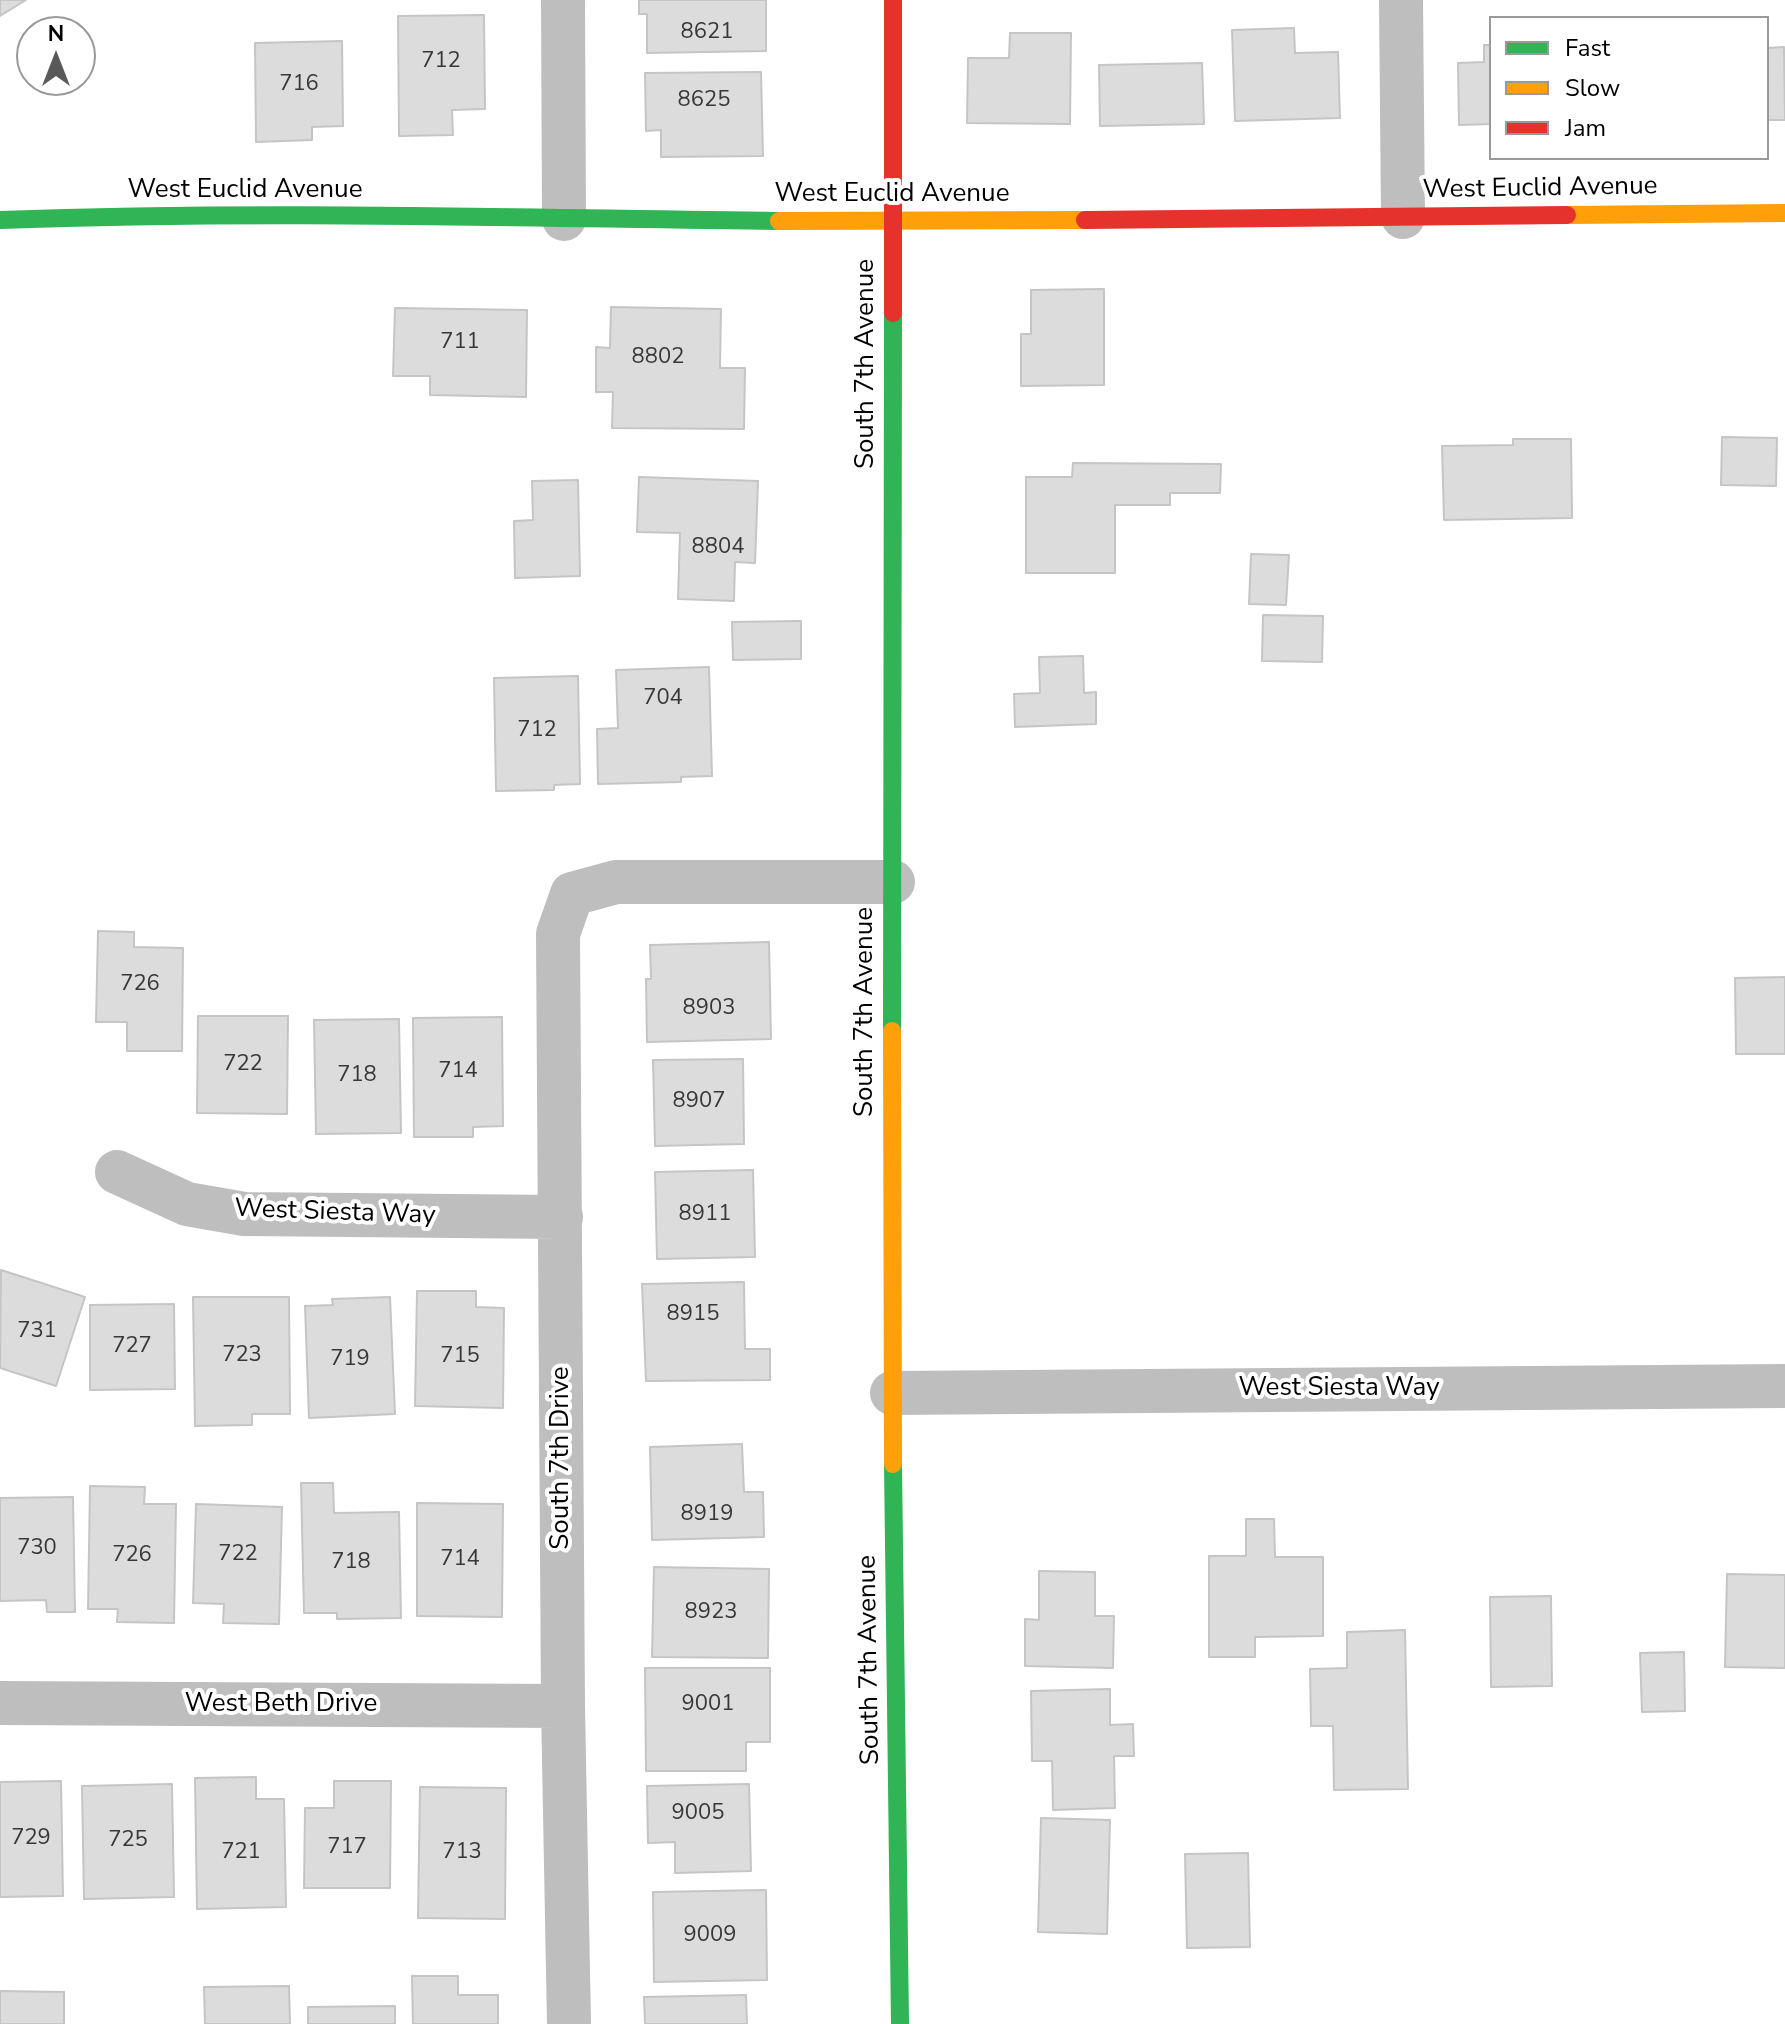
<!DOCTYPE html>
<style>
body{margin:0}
#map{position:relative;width:1785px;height:2024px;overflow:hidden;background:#fff;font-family:"Nunito Sans",sans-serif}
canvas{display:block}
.legend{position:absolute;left:1489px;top:16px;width:280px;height:144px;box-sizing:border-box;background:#fff;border:2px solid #999;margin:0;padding:10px 14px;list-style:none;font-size:24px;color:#000}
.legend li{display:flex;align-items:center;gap:16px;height:40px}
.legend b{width:40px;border:2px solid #999}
.north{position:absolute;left:16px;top:16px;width:80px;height:80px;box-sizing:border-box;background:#fff;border:2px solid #999;border-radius:50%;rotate:0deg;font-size:22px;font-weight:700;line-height:32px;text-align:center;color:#000}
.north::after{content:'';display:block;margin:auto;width:28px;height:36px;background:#595959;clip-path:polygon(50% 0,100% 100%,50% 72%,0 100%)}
</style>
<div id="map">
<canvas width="1785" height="2024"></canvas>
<ul class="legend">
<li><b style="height:10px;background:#30b455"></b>Fast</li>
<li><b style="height:10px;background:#ff9f0a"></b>Slow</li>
<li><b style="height:10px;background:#e5322d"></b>Jam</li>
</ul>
<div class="north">N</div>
</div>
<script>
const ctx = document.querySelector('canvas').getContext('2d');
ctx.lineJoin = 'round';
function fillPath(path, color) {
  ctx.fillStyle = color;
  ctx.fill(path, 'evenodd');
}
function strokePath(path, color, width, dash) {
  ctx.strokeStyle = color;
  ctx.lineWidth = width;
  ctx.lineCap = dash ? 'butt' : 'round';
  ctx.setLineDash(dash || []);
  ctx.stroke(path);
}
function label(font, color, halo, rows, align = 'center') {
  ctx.font = font + ' "Nunito Sans",sans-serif';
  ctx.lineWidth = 8;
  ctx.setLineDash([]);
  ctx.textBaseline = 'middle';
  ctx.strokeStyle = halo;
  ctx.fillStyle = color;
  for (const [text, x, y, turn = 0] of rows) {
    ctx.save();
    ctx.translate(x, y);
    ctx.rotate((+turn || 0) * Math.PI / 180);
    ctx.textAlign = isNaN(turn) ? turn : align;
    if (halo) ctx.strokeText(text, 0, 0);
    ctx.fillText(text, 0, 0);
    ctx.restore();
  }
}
const building = new Path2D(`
 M 0,0 L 26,0 L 0,16 Z
 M 639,0 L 766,0 L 766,51 L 647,53 L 647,14 L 639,14 Z
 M 484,15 L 485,109 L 452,110 L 453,135 L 399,136 L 398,16 Z
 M 1294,28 L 1295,53 L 1338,52 L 1340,118 L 1235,121 L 1232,30 Z
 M 1010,33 L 1071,33 L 1070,124 L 967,123 L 968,58 L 1009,58 Z
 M 342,41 L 343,126 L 312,127 L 312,140 L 256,142 L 255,43 Z
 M 1484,45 L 1491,45 L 1491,124 L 1459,125 L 1458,63 L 1484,62 Z
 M 1784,47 L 1785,120 L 1767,120 L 1767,48 Z
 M 1202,63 L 1204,124 L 1100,126 L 1099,65 Z
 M 761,72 L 763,156 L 661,157 L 661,130 L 646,131 L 645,73 Z
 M 1104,289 L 1104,385 L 1021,386 L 1021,334 L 1031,334 L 1031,290 Z
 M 611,307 L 721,309 L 720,368 L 745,368 L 744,429 L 612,428 L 613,392 L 596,392 L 596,347 L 610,348 Z
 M 395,308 L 527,310 L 526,397 L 430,395 L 430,376 L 393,376 Z
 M 1722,437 L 1777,438 L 1776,486 L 1721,485 Z
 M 1513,439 L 1571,439 L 1572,518 L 1444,520 L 1442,446 L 1513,445 Z
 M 1073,463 L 1221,464 L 1220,493 L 1170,493 L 1170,505 L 1115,505 L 1115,573 L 1026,573 L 1026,477 L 1072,477 Z
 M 639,477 L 758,481 L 755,563 L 735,562 L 734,601 L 678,599 L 680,533 L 637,532 Z
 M 578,480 L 580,576 L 515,578 L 514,521 L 533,520 L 532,481 Z
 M 1251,554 L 1289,555 L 1286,605 L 1249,604 Z
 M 1263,615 L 1323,616 L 1322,662 L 1262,661 Z
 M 801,621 L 801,659 L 733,660 L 732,622 Z
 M 1083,656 L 1084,693 L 1096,692 L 1096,724 L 1015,727 L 1014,694 L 1040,693 L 1039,657 Z
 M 709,667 L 712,776 L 681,777 L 681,782 L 598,784 L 597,729 L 618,728 L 616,670 Z
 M 578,676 L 580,784 L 554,785 L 554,790 L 496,791 L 494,678 Z
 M 98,931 L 134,932 L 134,947 L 183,948 L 182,1051 L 127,1051 L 127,1022 L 96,1022 Z
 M 769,942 L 771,1039 L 647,1042 L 646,979 L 651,979 L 650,945 Z
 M 1785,977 L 1785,1054 L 1736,1054 L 1735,978 Z
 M 198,1016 L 288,1016 L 287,1114 L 197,1113 Z
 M 502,1017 L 503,1126 L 473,1127 L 473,1137 L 414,1137 L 413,1018 Z
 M 399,1019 L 401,1133 L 316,1134 L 314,1020 Z
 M 743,1059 L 744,1144 L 655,1146 L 653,1060 Z
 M 753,1170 L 755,1257 L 657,1259 L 655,1172 Z
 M 1,1270 L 85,1297 L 56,1386 L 0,1368 Z
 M 744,1282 L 745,1349 L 770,1349 L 770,1380 L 646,1381 L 642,1284 Z
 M 417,1291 L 476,1291 L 476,1307 L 504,1308 L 503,1408 L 415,1406 Z
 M 193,1297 L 289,1297 L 290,1414 L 252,1414 L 252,1425 L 195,1426 Z
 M 390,1297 L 395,1414 L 309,1418 L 305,1306 L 333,1305 L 332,1299 Z
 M 174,1304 L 175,1389 L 90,1390 L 90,1305 Z
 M 742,1444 L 744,1492 L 763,1492 L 764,1537 L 652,1540 L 650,1447 Z
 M 301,1483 L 333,1483 L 334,1513 L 399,1512 L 401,1618 L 337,1619 L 337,1613 L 304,1613 Z
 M 90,1486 L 145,1487 L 144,1504 L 176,1504 L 174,1623 L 117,1622 L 118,1609 L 88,1609 Z
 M 73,1497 L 75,1612 L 47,1612 L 46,1600 L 0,1601 L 0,1498 Z
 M 417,1503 L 503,1504 L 502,1617 L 417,1616 Z
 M 196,1504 L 282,1507 L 279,1624 L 223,1623 L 224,1604 L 193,1603 Z
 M 1246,1519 L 1274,1519 L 1275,1557 L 1323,1557 L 1323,1636 L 1255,1637 L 1255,1657 L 1209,1657 L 1209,1556 L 1246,1556 Z
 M 654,1567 L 769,1569 L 768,1658 L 652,1657 Z
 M 1039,1571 L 1095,1572 L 1095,1616 L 1114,1616 L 1113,1668 L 1025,1666 L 1025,1619 L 1039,1620 Z
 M 1727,1574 L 1785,1575 L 1785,1668 L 1725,1667 Z
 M 1551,1596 L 1552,1686 L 1491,1687 L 1490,1597 Z
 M 1405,1630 L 1408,1789 L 1334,1790 L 1333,1726 L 1311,1726 L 1310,1669 L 1347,1668 L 1347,1632 Z
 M 1684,1652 L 1685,1711 L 1642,1712 L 1640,1653 Z
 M 645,1668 L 770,1668 L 770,1742 L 746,1742 L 746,1771 L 646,1771 Z
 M 1110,1689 L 1110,1725 L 1133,1724 L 1134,1756 L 1114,1756 L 1115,1808 L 1053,1810 L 1052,1761 L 1032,1761 L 1031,1691 Z
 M 256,1777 L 256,1799 L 284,1799 L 286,1907 L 197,1909 L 195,1778 Z
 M 61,1781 L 63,1896 L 0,1897 L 0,1782 Z
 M 334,1781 L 391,1781 L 390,1888 L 304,1888 L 305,1808 L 334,1808 Z
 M 172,1784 L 174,1897 L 84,1899 L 82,1786 Z
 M 749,1784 L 751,1871 L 675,1873 L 675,1842 L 648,1843 L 647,1786 Z
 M 420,1787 L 506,1788 L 505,1919 L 418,1918 Z
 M 1041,1818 L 1110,1820 L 1107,1934 L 1038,1932 Z
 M 1248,1853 L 1250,1947 L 1187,1948 L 1185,1854 Z
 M 766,1890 L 767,1980 L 654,1982 L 653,1892 Z
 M 412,1976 L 458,1976 L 458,1995 L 498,1995 L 498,2024 L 413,2024 Z
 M 289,1986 L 290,2024 L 205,2024 L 204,1987 Z
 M 0,1991 L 64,1992 L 64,2024 L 0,2024 Z
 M 746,1995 L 747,2024 L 645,2024 L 644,1997 Z
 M 395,2006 L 395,2024 L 308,2024 L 308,2007 Z`);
fillPath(building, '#dcdcdc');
strokePath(building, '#c5c5c5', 2);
strokePath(new Path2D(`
 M 563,0 L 564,219
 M 1401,0 L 1403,217
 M 117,1172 L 187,1204 L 244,1214 L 561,1217
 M 892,1393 L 1785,1386
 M 0,1703 L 563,1706
 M 569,2024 L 563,1706 L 558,934 L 572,894 L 616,882 L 893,882`), '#bebebe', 44);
strokePath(new Path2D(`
 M 0,220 C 259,210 519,218 779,221
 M 892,1031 L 893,313
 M 893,1464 L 900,2024`), '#30b455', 18);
strokePath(new Path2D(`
 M 1567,215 L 1785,213
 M 779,221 L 1085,220
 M 892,1031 L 893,1464`), '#ff9f0a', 18);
strokePath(new Path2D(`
 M 1085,220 L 1567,215
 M 893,313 L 893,0`), '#e5322d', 18);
label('22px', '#373737', null, [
 ["8621",707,33],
 ["712",441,62],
 ["716",299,85],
 ["8625",704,101],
 ["711",460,343],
 ["8802",658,358],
 ["8804",718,548],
 ["704",663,699],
 ["712",537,731],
 ["726",140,985],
 ["8903",709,1009],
 ["722",243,1065],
 ["714",458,1072],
 ["718",357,1076],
 ["8907",699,1102],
 ["8911",705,1215],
 ["8915",693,1315],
 ["731",37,1332],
 ["727",132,1347],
 ["723",242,1356],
 ["715",460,1357],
 ["719",350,1360],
 ["8919",707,1515],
 ["730",37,1549],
 ["722",238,1555],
 ["726",132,1556],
 ["714",460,1560],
 ["718",351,1563],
 ["8923",711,1613],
 ["9001",708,1705],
 ["9005",698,1814],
 ["729",31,1839],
 ["725",128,1841],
 ["717",347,1848],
 ["721",241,1853],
 ["713",462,1853],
 ["9009",710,1936]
]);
label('26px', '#000', '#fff', [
 ["West Euclid Avenue",1540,189,-1],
 ["West Euclid Avenue",245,191],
 ["West Euclid Avenue",892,195],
 ["South 7th Avenue",867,364,-90],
 ["South 7th Avenue",866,1012,-90],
 ["West Siesta Way",335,1213,2],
 ["West Siesta Way",1339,1389],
 ["South 7th Drive",562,1458,-90],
 ["South 7th Avenue",870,1660,-91],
 ["West Beth Drive",281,1705]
]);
</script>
